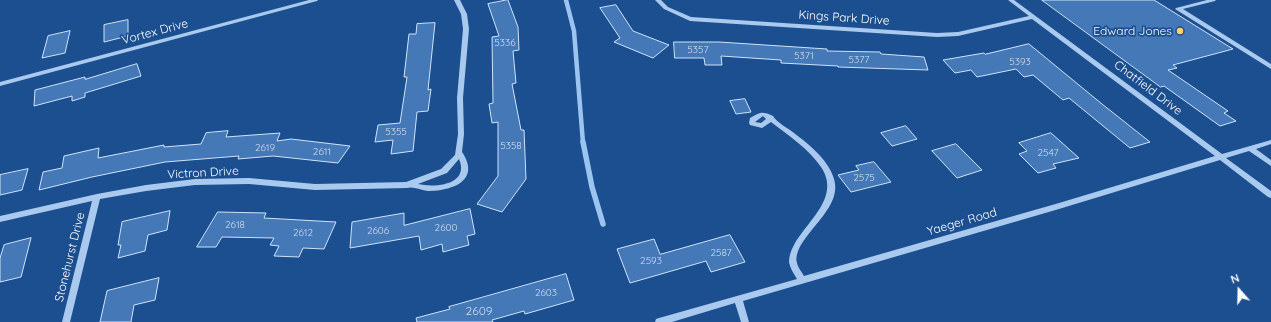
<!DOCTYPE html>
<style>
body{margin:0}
#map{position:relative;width:1271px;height:322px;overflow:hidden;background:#1b4f8f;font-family:Quicksand,sans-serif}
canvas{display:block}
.north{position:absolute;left:1219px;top:270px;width:40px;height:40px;-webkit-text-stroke:3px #1b4f8f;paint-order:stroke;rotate:340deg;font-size:11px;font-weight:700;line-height:16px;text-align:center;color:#fff}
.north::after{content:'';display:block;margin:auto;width:14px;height:18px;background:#fff;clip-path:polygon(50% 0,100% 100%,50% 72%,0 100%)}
</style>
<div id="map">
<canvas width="1271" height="322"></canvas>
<div class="north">N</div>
</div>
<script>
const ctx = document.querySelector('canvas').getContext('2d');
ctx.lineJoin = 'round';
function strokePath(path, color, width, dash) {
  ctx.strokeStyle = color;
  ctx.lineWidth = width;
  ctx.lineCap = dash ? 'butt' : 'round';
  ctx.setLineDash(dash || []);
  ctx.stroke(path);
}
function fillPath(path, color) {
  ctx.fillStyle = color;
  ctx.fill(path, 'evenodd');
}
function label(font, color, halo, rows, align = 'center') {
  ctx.font = font + ' Quicksand,sans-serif';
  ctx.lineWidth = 3.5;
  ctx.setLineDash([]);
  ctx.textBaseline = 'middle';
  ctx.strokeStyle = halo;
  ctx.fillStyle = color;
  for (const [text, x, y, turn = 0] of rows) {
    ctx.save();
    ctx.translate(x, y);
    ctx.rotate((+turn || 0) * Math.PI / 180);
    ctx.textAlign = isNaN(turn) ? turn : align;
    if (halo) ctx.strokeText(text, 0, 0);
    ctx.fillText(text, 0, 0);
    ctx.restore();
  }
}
strokePath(new Path2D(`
 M 566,0 L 574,31 L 583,143`), '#9cc4f0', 4.5);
strokePath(new Path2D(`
 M 583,142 L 592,187 L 603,224`), '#9cc4f0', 5.5);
const building = new Path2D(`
 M 508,0 L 518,27 L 519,50 L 513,51 L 516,83 L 512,84 L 521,130 L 524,130 L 526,179 L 502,212 L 477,204 L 498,176 L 498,122 L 492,123 L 489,104 L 493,103 L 492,37 L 499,36 L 488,4 Z
 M 1042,0 L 1154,0 L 1233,49 L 1173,65 L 1177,68 L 1168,70 L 1228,111 L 1224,113 L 1236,121 L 1220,126 L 1164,86 L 1161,87 Z
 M 616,5 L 633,31 L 669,45 L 653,58 L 614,42 L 620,38 L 600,8 Z
 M 128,20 L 128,36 L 104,42 L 104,25 Z
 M 435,23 L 428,90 L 431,89 L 428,111 L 417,112 L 413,151 L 391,154 L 393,140 L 375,142 L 378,125 L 400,123 L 407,77 L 404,77 L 409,34 L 416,34 L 417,24 Z
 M 70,31 L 65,53 L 42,58 L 48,36 Z
 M 674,42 L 719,42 L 827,49 L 827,51 L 880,52 L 881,54 L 924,57 L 928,70 L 838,67 L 838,66 L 781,63 L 781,60 L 721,56 L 722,65 L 705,65 L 704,58 L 675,58 Z
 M 1029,44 L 1102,104 L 1150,142 L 1130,148 L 1069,98 L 1063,100 L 1033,75 L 1024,77 L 1016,69 L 977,77 L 971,70 L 955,73 L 943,60 L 984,53 L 985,54 Z
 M 137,64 L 141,76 L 85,93 L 85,97 L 72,101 L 72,96 L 34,106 L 35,90 L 85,77 L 85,79 Z
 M 745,99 L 751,112 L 736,114 L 730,101 Z
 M 906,126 L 917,139 L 892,146 L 881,133 Z
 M 228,131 L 226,137 L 280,133 L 277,141 L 291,139 L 350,146 L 338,163 L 273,156 L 238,159 L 239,156 L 165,162 L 92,177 L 39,190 L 43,172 L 62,168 L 64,156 L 99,148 L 98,158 L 164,145 L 164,147 L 201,144 L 206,133 Z
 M 1051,133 L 1079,158 L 1053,164 L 1056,168 L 1038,173 L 1019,154 L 1027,151 L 1019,143 Z
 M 956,144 L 982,170 L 957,178 L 932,151 Z
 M 874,162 L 891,182 L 851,192 L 838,175 L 859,170 L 856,166 Z
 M 28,169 L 22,190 L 0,195 L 0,175 Z
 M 470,209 L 475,234 L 467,236 L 469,245 L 443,252 L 442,244 L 421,250 L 419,236 L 350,248 L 352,222 L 404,213 L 404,225 Z
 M 170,211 L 167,230 L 148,235 L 145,251 L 118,258 L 121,245 L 118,245 L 122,222 Z
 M 218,212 L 266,213 L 264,218 L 336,222 L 324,249 L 303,248 L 299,257 L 274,256 L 279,246 L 270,245 L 274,238 L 222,237 L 216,247 L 197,247 Z
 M 730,235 L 745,262 L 711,272 L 706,261 L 630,283 L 617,249 L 654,239 L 660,254 Z
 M 31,238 L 21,277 L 0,282 L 0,258 L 4,245 Z
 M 566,274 L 574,300 L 525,314 L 524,311 L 492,320 L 493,322 L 417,322 L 416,318 L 450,309 L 449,307 Z
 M 159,278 L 155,300 L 134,305 L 131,322 L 100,322 L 107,291 Z`);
fillPath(building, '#4478b7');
strokePath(building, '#cfe3fa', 1);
fillPath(new Path2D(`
 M 309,0 L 318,0 L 317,1 L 0,86 L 0,82 Z
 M 454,0 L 460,0 L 467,14 L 469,29 L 463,98 L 464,134 L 462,152 C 481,180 453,191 428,191 C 421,190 413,186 407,188 L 315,190 L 249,184 L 195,185 L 146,191 L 100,199 L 70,322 L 62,322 L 92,201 L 0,222 L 0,216 L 97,194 L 146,185 L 195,179 L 249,178 L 315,184 L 406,182 L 441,169 L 455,155 L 458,134 L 457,98 L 463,29 L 461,14 ZM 459,159 C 470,185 435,188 418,184 L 447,173 Z
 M 655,0 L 661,0 L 668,7 L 691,17 L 937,33 L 958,32 L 1029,16 L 1008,0 L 1014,0 L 1222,154 L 1271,140 L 1271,144 L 1256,149 L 1271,160 L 1271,166 L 1249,151 L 1226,158 L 1271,191 L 1271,198 L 1268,197 L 1220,160 L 1059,209 L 743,301 L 749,322 L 741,322 L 735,303 L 672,322 L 655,322 L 656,319 L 659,318 L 797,279 C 794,274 790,268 789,262 C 789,256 791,250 794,245 C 808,220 841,197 821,167 C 809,149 788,135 771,122 L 762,128 L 750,125 L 749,123 L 750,118 C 761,112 762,111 773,116 C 777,122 784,126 790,130 C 806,142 828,158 834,179 C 844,211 792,237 797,263 C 798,268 802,272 804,276 L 1059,203 L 1215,156 L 1032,19 L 958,36 L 937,37 L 690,21 L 664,9 ZM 763,116 L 766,119 L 761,123 L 755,122 Z
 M 1207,0 L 1216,0 L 1215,1 L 1183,9 L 1271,64 L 1271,69 L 1175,9 L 1176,8 Z`), '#a9c9ee');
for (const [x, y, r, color] of [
 [1180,31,4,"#ffd166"]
]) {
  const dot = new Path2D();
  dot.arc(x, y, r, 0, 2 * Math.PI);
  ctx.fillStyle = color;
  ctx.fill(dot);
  strokePath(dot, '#1b4f8f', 1.5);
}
label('10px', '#d0dded', null, [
 ["5336",505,43],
 ["5357",698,50],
 ["5371",804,56],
 ["5377",859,60],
 ["5393",1020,62],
 ["5355",396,132],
 ["5358",511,146],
 ["2619",265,148],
 ["2611",322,152],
 ["2547",1048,153],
 ["2575",864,178],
 ["2618",235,225],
 ["2600",446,228],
 ["2606",378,231],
 ["2612",303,233],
 ["2587",721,253],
 ["2593",651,261],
 ["2603",546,293]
]);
label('12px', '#fff', '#1b4f8f', [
 ["Kings Park Drive",844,18,4],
 ["Vortex Drive",155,32,-15],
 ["Chatfield Drive",1148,88,37],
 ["Victron Drive",203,173,-3],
 ["Yaeger Road",962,222,-16],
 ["Stonehurst Drive",70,257,-76]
]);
label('12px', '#fff', '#1b4f8f', [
 ["Edward Jones",1172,31]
], 'right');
label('12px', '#d0dded', null, [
 ["2609",479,311]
]);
</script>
